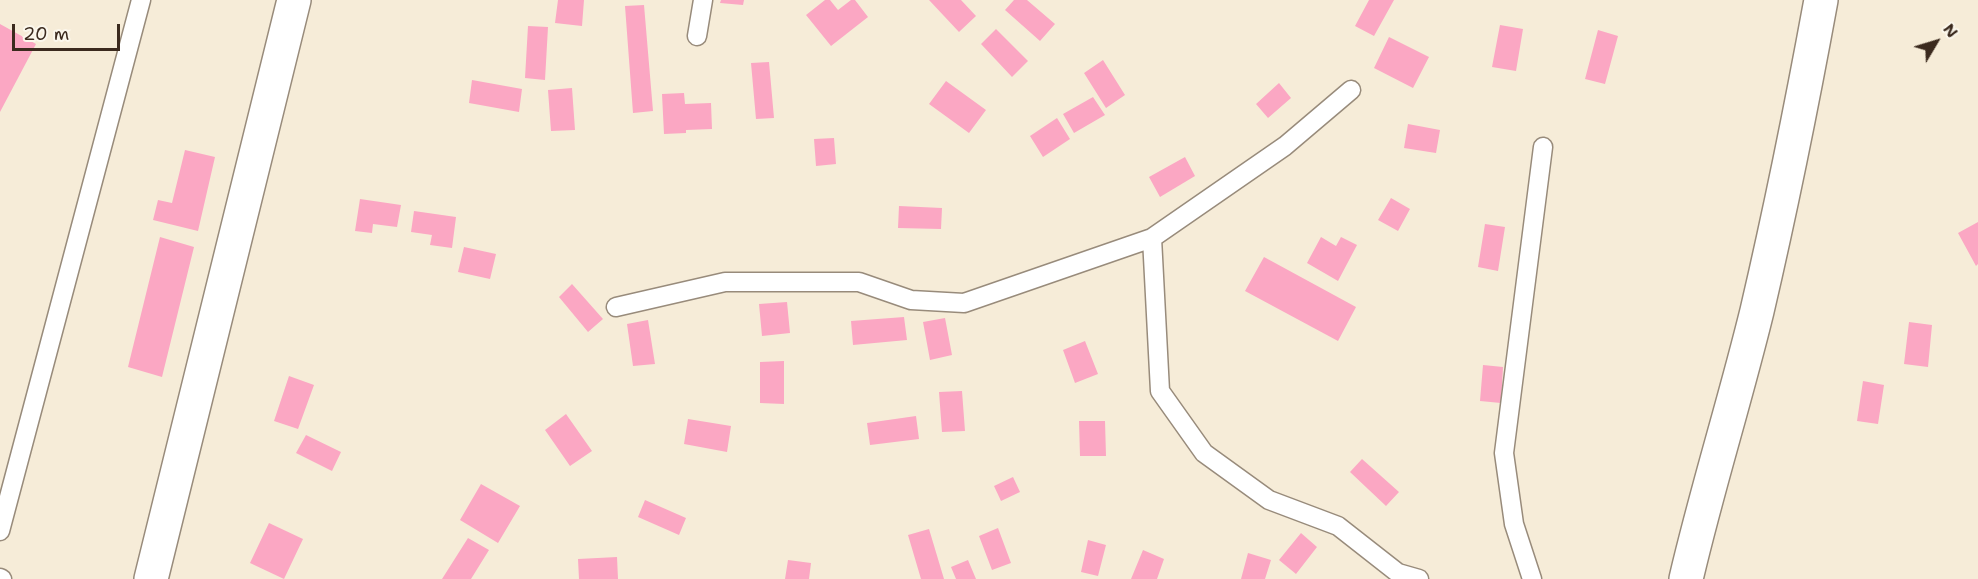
<!DOCTYPE html>
<style>
body{margin:0}
#map{position:relative;width:1978px;height:579px;overflow:hidden;background:#f6ecd8;font-family:"Shantell Sans",sans-serif}
canvas{display:block}
.north{position:absolute;left:1906px;top:12px;width:60px;height:60px;-webkit-text-stroke:4px #fbf7ec;paint-order:stroke;rotate:52deg;font-size:16px;font-weight:700;line-height:24px;text-align:center;color:#3b2a1e}
.north::after{content:'';display:block;margin:auto;width:21px;height:27px;background:#3b2a1e;clip-path:polygon(50% 0,100% 100%,50% 72%,0 100%)}
.scale{position:absolute;left:12px;top:24px;width:108px;height:27px;box-sizing:border-box;border:3px solid #3b2a1e;border-top:0;padding-left:8px;font-size:18px;line-height:21px;white-space:nowrap;color:#3b2a1e;-webkit-text-stroke:4px #fbf7ec;paint-order:stroke}
</style>
<div id="map">
<canvas width="1978" height="579"></canvas>
<div class="north">N</div>
<div class="scale">20 m</div>
</div>
<script>
const ctx = document.querySelector('canvas').getContext('2d');
ctx.lineJoin = 'round';
function fillPath(path, color) {
  ctx.fillStyle = color;
  ctx.fill(path, 'evenodd');
}
function strokePath(path, color, width, dash) {
  ctx.strokeStyle = color;
  ctx.lineWidth = width;
  ctx.lineCap = dash ? 'butt' : 'round';
  ctx.setLineDash(dash || []);
  ctx.stroke(path);
}
fillPath(new Path2D(`
 M 558,0 L 584,0 L 582,26 L 555,23 Z
 M 721,0 L 744,0 L 743,5 L 720,3 Z
 M 825,0 L 830,0 L 838,10 L 851,0 L 855,0 L 868,17 L 831,46 L 806,15 Z
 M 929,0 L 961,0 L 976,16 L 959,32 Z
 M 1014,0 L 1027,0 L 1055,24 L 1040,41 L 1005,10 Z
 M 1369,0 L 1394,0 L 1374,36 L 1355,26 Z
 M 644,5 L 653,111 L 633,113 L 625,6 Z
 M 0,24 L 36,44 L 0,112 Z
 M 1500,25 L 1523,29 L 1516,71 L 1492,67 Z
 M 528,26 L 548,27 L 545,80 L 525,78 Z
 M 996,29 L 1028,61 L 1012,77 L 981,44 Z
 M 1598,30 L 1618,36 L 1605,84 L 1585,79 Z
 M 1389,37 L 1429,57 L 1413,88 L 1374,68 Z
 M 1103,60 L 1125,95 L 1106,108 L 1084,73 Z
 M 769,62 L 774,118 L 756,119 L 751,63 Z
 M 472,80 L 522,89 L 519,112 L 469,103 Z
 M 946,81 L 986,110 L 969,133 L 929,104 Z
 M 1279,83 L 1291,98 L 1268,118 L 1256,104 Z
 M 572,88 L 575,130 L 551,131 L 548,90 Z
 M 684,93 L 685,104 L 711,103 L 712,129 L 686,130 L 686,133 L 664,134 L 662,94 Z
 M 1093,97 L 1105,115 L 1074,133 L 1063,114 Z
 M 1057,118 L 1070,139 L 1043,157 L 1030,136 Z
 M 1408,124 L 1440,130 L 1436,153 L 1404,148 Z
 M 834,138 L 836,164 L 816,166 L 814,139 Z
 M 185,150 L 215,157 L 198,231 L 153,220 L 158,200 L 172,203 Z
 M 1185,157 L 1195,176 L 1160,197 L 1149,177 Z
 M 1391,198 L 1410,209 L 1398,231 L 1378,220 Z
 M 360,199 L 401,205 L 397,227 L 373,224 L 372,233 L 355,231 Z
 M 899,206 L 942,208 L 941,229 L 898,228 Z
 M 414,211 L 456,217 L 452,248 L 430,245 L 432,235 L 411,232 Z
 M 1978,222 L 1978,264 L 1976,266 L 1958,233 Z
 M 1485,224 L 1505,227 L 1498,271 L 1478,267 Z
 M 160,237 L 194,247 L 162,377 L 128,367 Z
 M 1321,237 L 1336,246 L 1341,237 L 1357,245 L 1338,281 L 1307,263 Z
 M 464,247 L 496,254 L 490,279 L 458,272 Z
 M 1264,257 L 1356,307 L 1338,341 L 1245,291 Z
 M 572,284 L 603,319 L 588,332 L 559,297 Z
 M 787,302 L 790,333 L 762,336 L 759,304 Z
 M 904,317 L 907,340 L 853,345 L 851,321 Z
 M 945,318 L 952,355 L 930,360 L 923,322 Z
 M 648,320 L 655,364 L 633,366 L 627,324 Z
 M 1909,322 L 1932,325 L 1928,367 L 1904,364 Z
 M 1085,341 L 1098,374 L 1075,383 L 1063,350 Z
 M 784,361 L 784,404 L 760,403 L 760,362 Z
 M 1483,365 L 1503,367 L 1501,403 L 1480,401 Z
 M 289,376 L 314,385 L 298,429 L 274,421 Z
 M 1863,381 L 1884,385 L 1878,424 L 1857,421 Z
 M 962,391 L 965,431 L 942,432 L 939,392 Z
 M 566,414 L 592,451 L 570,466 L 545,430 Z
 M 916,416 L 919,439 L 870,445 L 867,423 Z
 M 688,419 L 731,426 L 727,452 L 684,444 Z
 M 1079,421 L 1105,421 L 1106,456 L 1080,456 Z
 M 306,435 L 341,452 L 332,471 L 296,453 Z
 M 1362,459 L 1399,492 L 1386,506 L 1350,472 Z
 M 1013,477 L 1020,492 L 1001,501 L 994,486 Z
 M 481,484 L 520,506 L 498,543 L 460,520 Z
 M 645,500 L 686,518 L 679,535 L 638,517 Z
 M 269,523 L 303,539 L 284,579 L 250,563 Z
 M 998,528 L 1011,563 L 992,570 L 979,536 Z
 M 929,529 L 944,579 L 921,579 L 908,535 Z
 M 1301,533 L 1317,547 L 1296,574 L 1279,560 Z
 M 468,538 L 489,550 L 471,579 L 442,579 Z
 M 1088,540 L 1106,545 L 1098,576 L 1081,572 Z
 M 1143,550 L 1164,559 L 1157,579 L 1131,579 Z
 M 1248,553 L 1271,560 L 1265,579 L 1241,579 Z
 M 617,557 L 618,579 L 579,579 L 578,559 Z
 M 788,560 L 811,563 L 809,579 L 785,579 Z
 M 968,560 L 976,579 L 956,579 L 951,567 Z`), '#fba7c3');
const service = new Path2D(`
 M 697,36 L 703,0
 M 1152,238 L 1160,391 L 1204,453 L 1269,500 L 1338,526 L 1398,573 L 1419,579
 M 616,307 L 725,282 L 859,282 L 911,300 L 964,303 L 1152,238 L 1285,146 L 1351,90
 M 0,531 L 141,0
 M 0,578 L 2,579
 M 1532,579 L 1514,524 L 1504,453 L 1543,147`);
const minor = new Path2D(`
 M 151,579 L 294,0`);
const secondary = new Path2D(`
 M 1686,579 C 1707,489 1735,401 1757,311 C 1781,208 1802,104 1821,0`);
strokePath(service, '#988b7b', 21);
strokePath(minor, '#988b7b', 36);
strokePath(secondary, '#988b7b', 36);
strokePath(service, '#fff', 18);
strokePath(minor, '#fff', 33);
strokePath(secondary, '#fff', 33);
</script>
